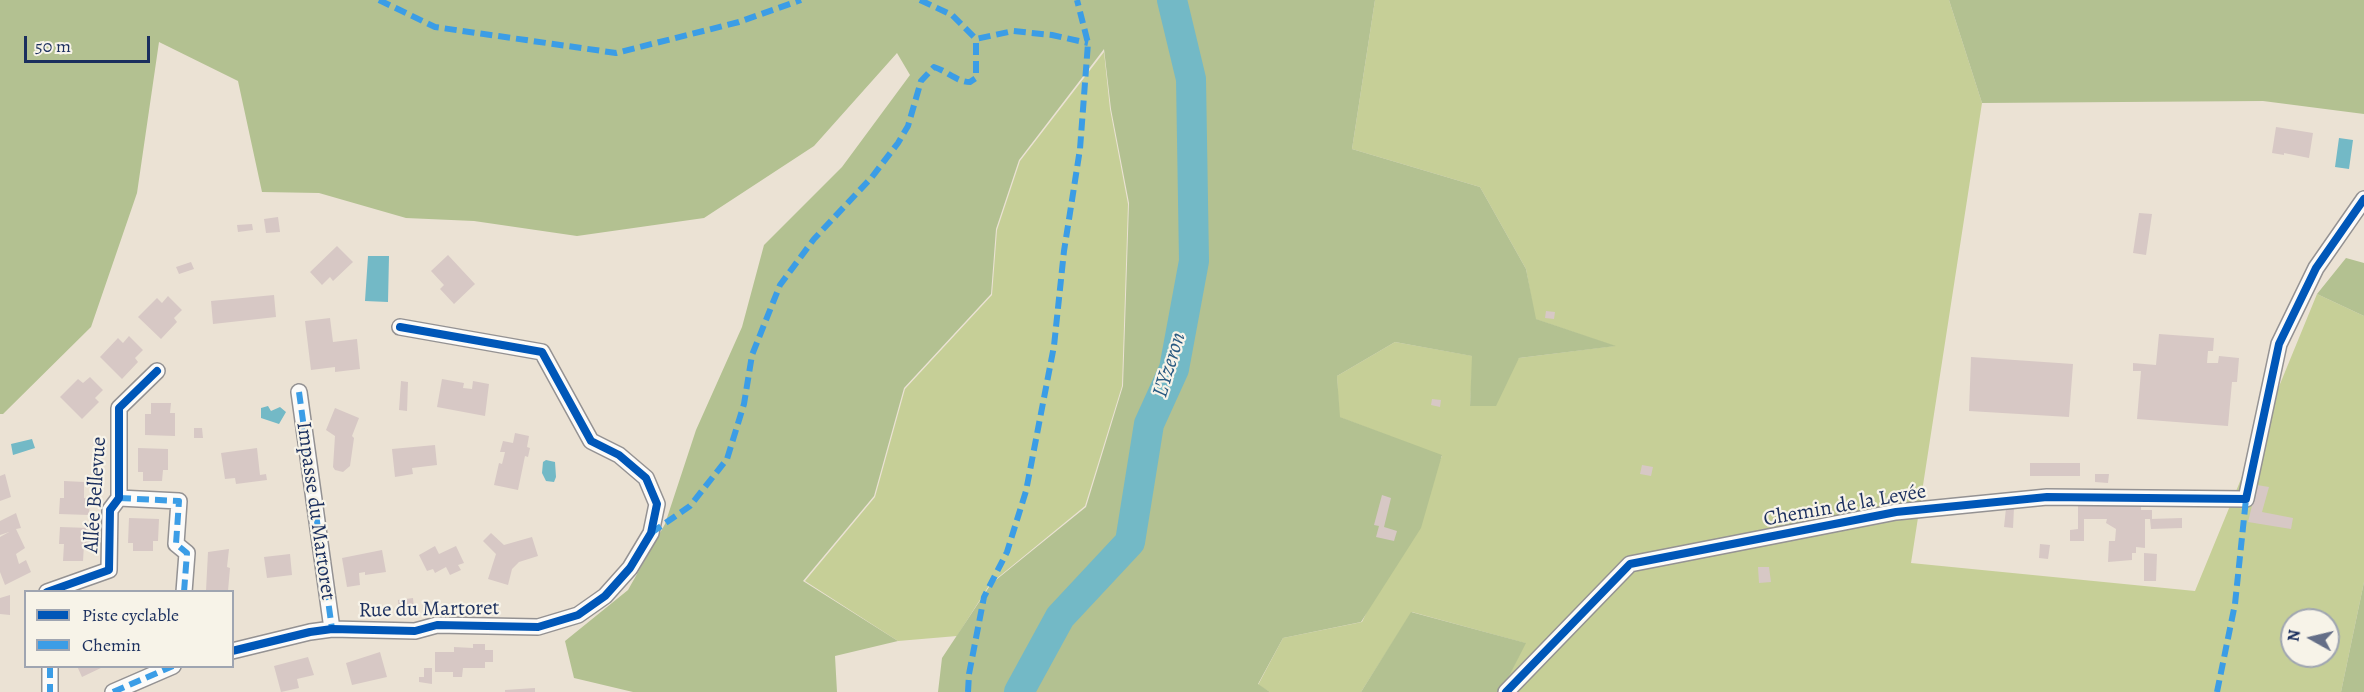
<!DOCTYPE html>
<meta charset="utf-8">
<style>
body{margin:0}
#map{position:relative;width:2364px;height:692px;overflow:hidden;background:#ebe2d4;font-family:Alegreya,serif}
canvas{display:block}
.legend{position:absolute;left:24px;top:590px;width:210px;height:78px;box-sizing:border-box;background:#f7f3e8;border:2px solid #9fa5b1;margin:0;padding:8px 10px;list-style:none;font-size:18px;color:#1b2f5e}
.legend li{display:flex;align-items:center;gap:12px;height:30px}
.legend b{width:30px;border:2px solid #9fa5b1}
.north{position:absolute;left:2280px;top:608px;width:60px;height:60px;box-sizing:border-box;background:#f7f3e8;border:2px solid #9fa5b1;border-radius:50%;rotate:278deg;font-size:16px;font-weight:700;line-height:24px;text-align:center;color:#1b2f5e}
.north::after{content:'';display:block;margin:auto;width:21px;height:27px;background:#646e87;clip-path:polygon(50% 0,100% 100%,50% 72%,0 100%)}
.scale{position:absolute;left:24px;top:36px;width:126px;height:27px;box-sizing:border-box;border:3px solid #1b2f5e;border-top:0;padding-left:8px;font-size:18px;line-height:21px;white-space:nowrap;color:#1b2f5e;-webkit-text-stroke:4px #f7f3e8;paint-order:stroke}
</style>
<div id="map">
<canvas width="2364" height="692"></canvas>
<ul class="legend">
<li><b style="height:8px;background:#0057b8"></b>Piste cyclable</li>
<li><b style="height:8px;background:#3b9de6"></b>Chemin</li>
</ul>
<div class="north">N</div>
<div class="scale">50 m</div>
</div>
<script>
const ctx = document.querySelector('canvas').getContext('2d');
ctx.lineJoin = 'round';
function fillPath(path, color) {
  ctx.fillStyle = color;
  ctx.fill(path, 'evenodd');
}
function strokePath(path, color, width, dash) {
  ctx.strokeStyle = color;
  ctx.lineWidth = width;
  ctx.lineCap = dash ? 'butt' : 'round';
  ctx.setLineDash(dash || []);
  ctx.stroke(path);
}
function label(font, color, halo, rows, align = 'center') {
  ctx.font = font + ' Alegreya,serif';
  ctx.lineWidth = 4.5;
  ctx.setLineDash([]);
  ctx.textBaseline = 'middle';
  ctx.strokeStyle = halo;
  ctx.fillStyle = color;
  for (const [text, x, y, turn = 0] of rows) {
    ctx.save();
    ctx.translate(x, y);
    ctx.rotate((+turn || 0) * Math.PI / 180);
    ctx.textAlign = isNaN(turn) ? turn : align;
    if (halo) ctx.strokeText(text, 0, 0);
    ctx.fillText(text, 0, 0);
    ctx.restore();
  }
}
fillPath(new Path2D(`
 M 1375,0 L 1949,0 L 1982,103 L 1911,563 L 2195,591 L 2317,294 L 2364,316 L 2364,582 L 2341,692 L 1501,692 L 1525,643 L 1412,612 L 1361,692 L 1270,692 L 1258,685 L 1283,638 L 1362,622 L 1442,456 L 1339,417 L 1337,376 L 1395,342 L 1473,356 L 1470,406 L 1519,358 L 1614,346 L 1535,319 L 1526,269 L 1480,187 L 1352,149 ZM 2292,620 L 2328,620 L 2328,656 L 2292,656 Z
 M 1104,52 L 1110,109 L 1128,204 L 1122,386 L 1085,506 L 990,584 L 957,636 L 898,641 L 805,581 L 875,497 L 905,389 L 992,295 L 997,230 L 1020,161 Z`), '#c6cf97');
fillPath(new Path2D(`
 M 0,0 L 1375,0 L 1352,149 L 1480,187 L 1526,269 L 1536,319 L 1616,346 L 1519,358 L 1496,406 L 1470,406 L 1472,356 L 1395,342 L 1337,376 L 1340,417 L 1442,455 L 1421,528 L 1361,622 L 1283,638 L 1258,684 L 1270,692 L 938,692 L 942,658 L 991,584 L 1086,507 L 1123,386 L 1129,203 L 1111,109 L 1104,49 L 1019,160 L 996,229 L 991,294 L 904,388 L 874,496 L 803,581 L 898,641 L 835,656 L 837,692 L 633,692 L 574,678 L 565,641 L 628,590 L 665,524 L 696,430 L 742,327 L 764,245 L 842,167 L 910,75 L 897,53 L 814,146 L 704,218 L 577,236 L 474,221 L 406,218 L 319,193 L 262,192 L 238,81 L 159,42 L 137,193 L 91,327 L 3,414 L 0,414 Z
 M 1949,0 L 2364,0 L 2364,114 L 2263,101 L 1982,103 Z
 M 2346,258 L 2364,263 L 2364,316 L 2317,294 Z
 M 2364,582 L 2364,692 L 2341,692 Z
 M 1411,612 L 1526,643 L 1501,692 L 1361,692 Z`), '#b3c191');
fillPath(new Path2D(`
 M 2339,138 L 2353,140 L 2349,169 L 2335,167 Z
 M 368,256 L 389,256 L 388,302 L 365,301 Z
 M 268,406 L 271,411 L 280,407 L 286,412 L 279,424 L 261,418 L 261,408 Z
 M 32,439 L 35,448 L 13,455 L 11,444 Z
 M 546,460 L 555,462 L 556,477 L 554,482 L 546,481 L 542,473 L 543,462 Z`), '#73b9c6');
strokePath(new Path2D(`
 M 1019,692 L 1060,617 L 1130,542 L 1149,424 L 1174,369 L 1194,261 L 1191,79 L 1172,0`), '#73b9c6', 30);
fillPath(new Path2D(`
 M 2276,127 L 2313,133 L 2309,158 L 2284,153 L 2284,155 L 2272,153 Z
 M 2139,213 L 2152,214 L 2146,255 L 2133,253 Z
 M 278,217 L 280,232 L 266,233 L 264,219 Z
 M 252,224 L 253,230 L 238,232 L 237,225 Z
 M 337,246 L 353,262 L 333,281 L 330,277 L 322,285 L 310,272 Z
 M 448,255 L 475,284 L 454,304 L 440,289 L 444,285 L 431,271 Z
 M 191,262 L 194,269 L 179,274 L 176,267 Z
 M 274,295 L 276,317 L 213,324 L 211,301 Z
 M 168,296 L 182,310 L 174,318 L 177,322 L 161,339 L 138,317 L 157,298 L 162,303 Z
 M 1546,311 L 1555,312 L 1554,319 L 1545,318 Z
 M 330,318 L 333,342 L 357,339 L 360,369 L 335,372 L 335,367 L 311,370 L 305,321 Z
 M 2159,334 L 2214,338 L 2213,351 L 2208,351 L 2207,363 L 2218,363 L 2219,356 L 2239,358 L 2237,382 L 2232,382 L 2228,426 L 2137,419 L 2141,371 L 2133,371 L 2133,363 L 2156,365 Z
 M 129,336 L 143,350 L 135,358 L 138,362 L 122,379 L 100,357 L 118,338 L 123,343 Z
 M 1971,357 L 2073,364 L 2069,417 L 1969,411 Z
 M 90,377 L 103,390 L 95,398 L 99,402 L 82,419 L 60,397 L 78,379 L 83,383 Z
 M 442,379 L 464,383 L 463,388 L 472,389 L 473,381 L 489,384 L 485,416 L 437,407 Z
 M 401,381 L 408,382 L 407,411 L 399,410 Z
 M 1432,399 L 1441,400 L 1440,407 L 1431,405 Z
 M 151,403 L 171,403 L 170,413 L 175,413 L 175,436 L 145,435 L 145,414 L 151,414 Z
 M 335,408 L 359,418 L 352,436 L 354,438 L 350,466 L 343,472 L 335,470 L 333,467 L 335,436 L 326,430 Z
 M 194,428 L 202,428 L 203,438 L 194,438 Z
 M 515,433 L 529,436 L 527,447 L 530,448 L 528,457 L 525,456 L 518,490 L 494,485 L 499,463 L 502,464 L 505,452 L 500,452 L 503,441 L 513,443 Z
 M 435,445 L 437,465 L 412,468 L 413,474 L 395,477 L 392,449 Z
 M 138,448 L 168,449 L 168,470 L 163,470 L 162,481 L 143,481 L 143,472 L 138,472 Z
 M 257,448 L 260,475 L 266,474 L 267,480 L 236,484 L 235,478 L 225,479 L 221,453 Z
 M 2030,463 L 2080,463 L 2080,476 L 2030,476 Z
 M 1642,465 L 1653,467 L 1651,476 L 1640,474 Z
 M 5,474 L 11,497 L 0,501 L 0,476 Z
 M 2095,474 L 2109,474 L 2108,483 L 2095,482 Z
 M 64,481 L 84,482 L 84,498 L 90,499 L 89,515 L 59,514 L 60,498 L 64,498 Z
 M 2257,485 L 2269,487 L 2262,512 L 2293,518 L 2291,529 L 2248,522 Z
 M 1382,495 L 1391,498 L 1384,527 L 1397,531 L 1394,541 L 1376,537 L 1379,526 L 1374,525 Z
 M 2132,503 L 2132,506 L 2141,505 L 2141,510 L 2152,510 L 2152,519 L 2145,519 L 2145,548 L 2136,547 L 2136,553 L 2132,553 L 2132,560 L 2108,562 L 2109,541 L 2115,541 L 2116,529 L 2106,523 L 2107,519 L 2084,519 L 2084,541 L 2070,541 L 2070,530 L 2078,529 L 2078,504 Z
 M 2006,508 L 2014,508 L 2013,528 L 2004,527 Z
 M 16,513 L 21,528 L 16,529 L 25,548 L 16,554 L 19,564 L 26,560 L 31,572 L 5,585 L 0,572 L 0,537 L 9,532 L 0,535 L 0,521 Z
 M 129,518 L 159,519 L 158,541 L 153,541 L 153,551 L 133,551 L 133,543 L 128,543 Z
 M 2182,518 L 2182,528 L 2151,529 L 2150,519 Z
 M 60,527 L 90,528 L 90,545 L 84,545 L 83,561 L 63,561 L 64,544 L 59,544 Z
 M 491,533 L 504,545 L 532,537 L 538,556 L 519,562 L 512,569 L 508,585 L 488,579 L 496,554 L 483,541 Z
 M 2040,544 L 2050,545 L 2048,559 L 2039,558 Z
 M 435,546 L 439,554 L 456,546 L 464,563 L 458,565 L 461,570 L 450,575 L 446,567 L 435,573 L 433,569 L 427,571 L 419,555 Z
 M 229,549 L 227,567 L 230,568 L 228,591 L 206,591 L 208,552 Z
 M 382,550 L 386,572 L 365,575 L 365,572 L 359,573 L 360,585 L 347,587 L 342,558 Z
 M 2144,553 L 2157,554 L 2156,581 L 2144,581 Z
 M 290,554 L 292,575 L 267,578 L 264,557 Z
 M 1758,567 L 1769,567 L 1771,582 L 1759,583 Z
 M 10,595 L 10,615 L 0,614 L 0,598 Z
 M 413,598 L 414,608 L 399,610 L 398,600 Z
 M 473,644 L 485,644 L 485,650 L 493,650 L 493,662 L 485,662 L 485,668 L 463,668 L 462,677 L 453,677 L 453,672 L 435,672 L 435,652 L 454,652 L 454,647 L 473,648 Z
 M 380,652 L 387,677 L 352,685 L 346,663 Z
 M 308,657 L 314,675 L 297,679 L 299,688 L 281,692 L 274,666 Z
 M 77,666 L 105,666 L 82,677 Z
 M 424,668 L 432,668 L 432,684 L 419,682 L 419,677 L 424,677 Z
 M 535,688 L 535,692 L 505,692 L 505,690 Z`), '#d7c8c5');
const street = new Path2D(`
 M 299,392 L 332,629
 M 119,498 L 179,501 L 176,544 L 187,553 L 184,592
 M 47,592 L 109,570 L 110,510 L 119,498 L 119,408 L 157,371
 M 232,651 L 310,632 L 332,629 L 415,631 L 437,625 L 538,627 L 578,615 L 605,596 L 630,568 L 651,533 L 657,504 L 646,478 L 619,455 L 591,441 L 542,352 L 400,327
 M 50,666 L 50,692
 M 113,692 L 173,666
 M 1506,692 L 1630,564 L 1896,512 L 2047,497 L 2246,499 L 2279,344 L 2316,268 L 2364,199`);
strokePath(street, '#949293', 18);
strokePath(street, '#fcfbf9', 15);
strokePath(new Path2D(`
 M 379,0 L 435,27 L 616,53 L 739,22 L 801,0
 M 920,0 L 952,15 L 976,39 L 1013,31 L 1052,35 L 1088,43
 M 299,392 L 332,629
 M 119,498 L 179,501 L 176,544 L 187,553 L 184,592
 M 651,533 L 690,506 L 727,459 L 744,404 L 752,355 L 780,285 L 814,239 L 872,177 L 898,143 L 908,126 L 921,81 L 934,67 C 947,71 957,82 970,82 L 976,78 L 976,39
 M 50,666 L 50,692
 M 113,692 L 173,666
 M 968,692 L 969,674 L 984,597 L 1007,552 L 1026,491 L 1054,346 L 1064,251 L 1080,149 L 1088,43 L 1077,0
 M 2217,692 L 2235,604 L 2246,499`), '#3b9de6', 6, [12, 6]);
strokePath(new Path2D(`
 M 47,592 L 109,570 L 110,510 L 119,498 L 119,408 L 157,371
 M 232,651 L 310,632 L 332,629 L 415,631 L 437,625 L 538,627 L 578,615 L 605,596 L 630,568 L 651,533 L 657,504 L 646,478 L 619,455 L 591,441 L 542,352 L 400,327
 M 1506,692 L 1630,564 L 1896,512 L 2047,497 L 2246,499 L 2279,344 L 2316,268 L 2364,199`), '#0057b8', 8);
label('21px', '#1b2f5e', '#f7f3e8', [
 ["Allée Bellevue",96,495,-86],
 ["Chemin de la Levée",1845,506,-10],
 ["Impasse du Martoret",315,511,82],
 ["Rue du Martoret",429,610,-1]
]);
label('italic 22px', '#285980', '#f7f3e8', [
 ["L'Yzeron",1170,365,-73]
]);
</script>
